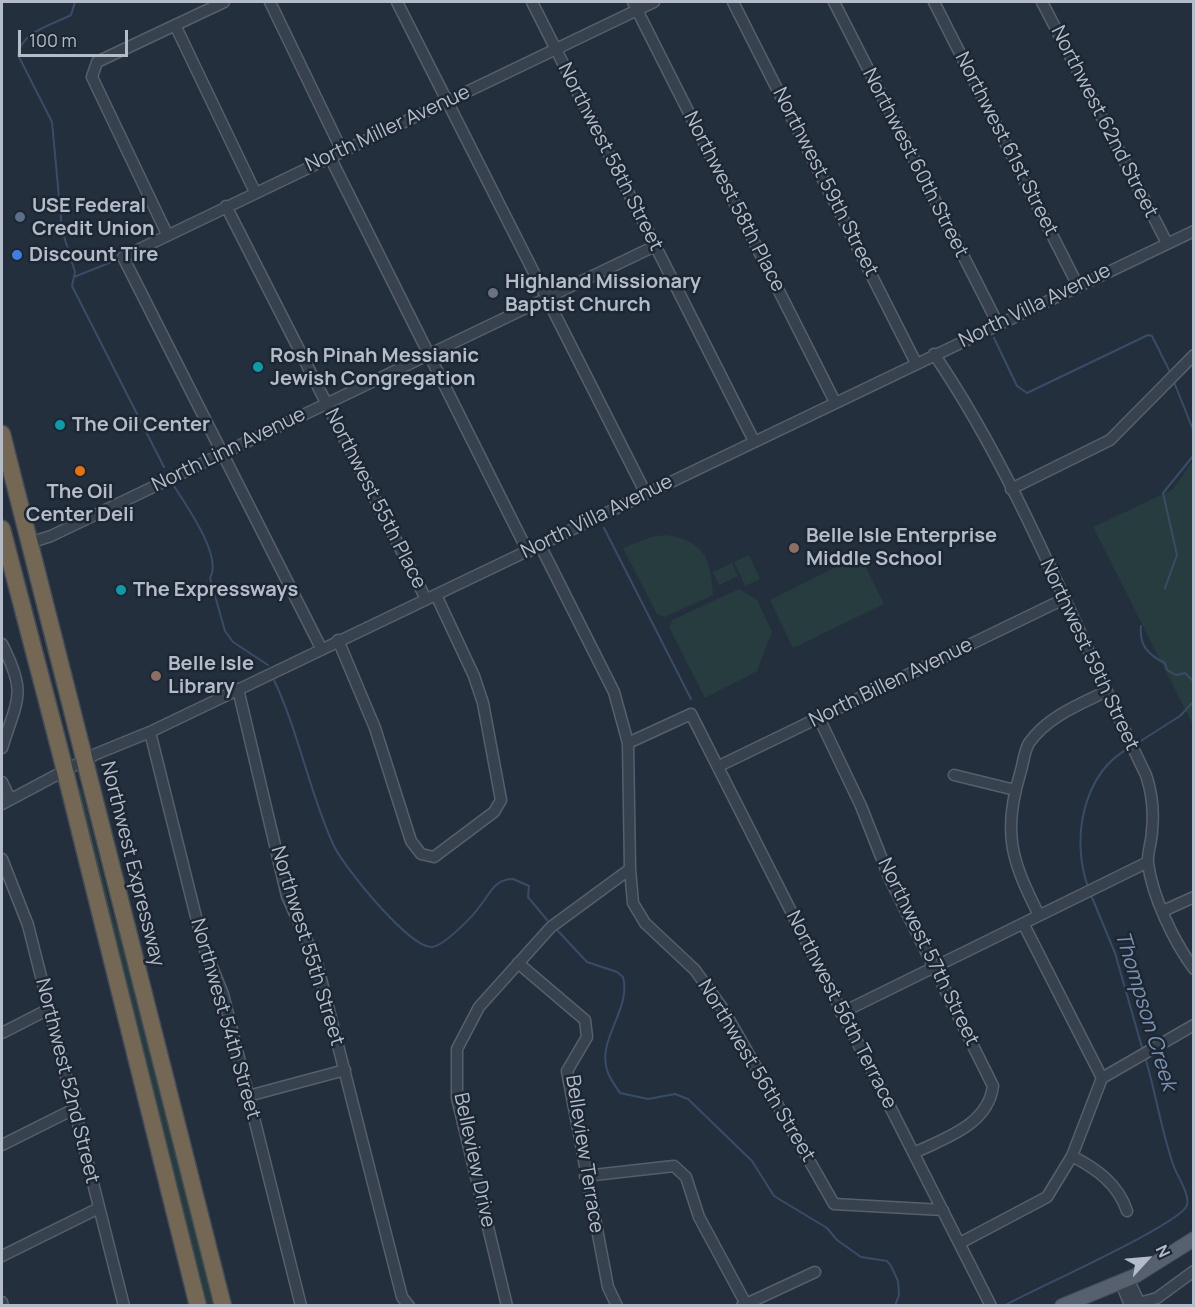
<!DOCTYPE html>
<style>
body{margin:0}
#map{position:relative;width:1195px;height:1307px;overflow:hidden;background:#242f3e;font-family:Manrope,sans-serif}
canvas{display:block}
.frame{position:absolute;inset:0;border:3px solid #b4bcc9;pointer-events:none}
.north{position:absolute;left:1117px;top:1229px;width:60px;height:60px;-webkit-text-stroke:4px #1d2633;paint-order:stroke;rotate:64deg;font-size:16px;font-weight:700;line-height:24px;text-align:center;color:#b4bcc9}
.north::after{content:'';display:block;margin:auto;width:21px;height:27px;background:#b4bcc9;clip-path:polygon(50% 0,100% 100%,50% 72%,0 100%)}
.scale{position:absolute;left:18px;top:30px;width:110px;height:27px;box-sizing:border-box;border:3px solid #b4bcc9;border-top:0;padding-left:8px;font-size:18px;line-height:21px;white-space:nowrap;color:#b4bcc9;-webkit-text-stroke:4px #1d2633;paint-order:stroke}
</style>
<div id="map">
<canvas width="1195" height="1307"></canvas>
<div class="frame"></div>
<div class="north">N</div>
<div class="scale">100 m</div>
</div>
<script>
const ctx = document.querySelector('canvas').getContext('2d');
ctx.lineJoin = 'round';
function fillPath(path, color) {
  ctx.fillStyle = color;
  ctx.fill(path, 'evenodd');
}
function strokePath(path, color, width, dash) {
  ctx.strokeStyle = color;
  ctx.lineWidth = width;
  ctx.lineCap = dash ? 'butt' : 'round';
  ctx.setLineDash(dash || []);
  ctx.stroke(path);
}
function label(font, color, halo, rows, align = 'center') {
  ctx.font = font + ' Manrope,sans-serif';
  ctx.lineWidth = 5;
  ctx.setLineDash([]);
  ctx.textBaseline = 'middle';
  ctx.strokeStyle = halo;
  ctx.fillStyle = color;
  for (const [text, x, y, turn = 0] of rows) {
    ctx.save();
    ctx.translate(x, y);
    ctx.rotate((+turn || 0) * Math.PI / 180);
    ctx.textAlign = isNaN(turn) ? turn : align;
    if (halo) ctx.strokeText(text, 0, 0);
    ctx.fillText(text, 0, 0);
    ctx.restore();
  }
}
fillPath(new Path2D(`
 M 1193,461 L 1193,725 L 1093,527 L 1172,490 Z
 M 665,535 C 704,540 711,559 713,595 L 665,617 L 657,614 L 623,548 L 651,537 Z
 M 749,555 L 760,579 L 745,586 L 734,562 Z
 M 860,555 L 884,604 L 793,648 L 770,600 Z
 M 732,563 L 738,576 L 719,585 L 713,572 Z
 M 739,589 L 757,600 L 772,632 L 757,671 L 705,698 L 669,627 L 672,620 Z
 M 76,782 L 82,790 L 114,920 L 125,946 L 216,1305 L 205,1305 Z`), '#263c3f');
strokePath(new Path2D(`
 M 75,2 L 71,15 C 52,25 21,32 18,55 L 52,122 L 62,230 L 75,272 L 72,286 L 164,467
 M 74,277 L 119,259
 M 994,338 L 1017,386 L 1027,393 L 1148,335 L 1152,336 L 1171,374
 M 1174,382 L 1194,432
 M 174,486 C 186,505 223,557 210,578 L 225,631 L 233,642 L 268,665
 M 604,528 L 691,699
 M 1165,588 L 1177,555 L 1163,493 L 1194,455
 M 1141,626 C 1139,645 1148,655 1165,663 L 1167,670 L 1176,675 L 1185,673 L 1194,682
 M 274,680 C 299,733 309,791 333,844 C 342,865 409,948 432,947 C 444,946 473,916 480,906 C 490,894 494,879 513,879 L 529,886 L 528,897 L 547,920
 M 1136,744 L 1180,716 L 1194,701
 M 1088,887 C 1071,840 1082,774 1129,748
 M 1091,895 L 1115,953 L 1143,1051
 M 558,931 L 587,962 L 617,972 L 623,977 C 632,1010 595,1040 608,1073 C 611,1080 616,1087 620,1093 L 648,1099 L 675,1094 L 688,1099 L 752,1161 L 774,1196 L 827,1228 L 837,1240 L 861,1257 L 887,1261 L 891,1266 L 898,1281 L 899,1295 L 895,1306
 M 1004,1306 C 1029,1291 1182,1224 1187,1205 C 1190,1195 1178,1177 1174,1167 C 1161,1131 1156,1093 1145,1057`), '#394c67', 2);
const minor = new Path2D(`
 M 270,2 L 342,151
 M 397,2 L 646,494
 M 532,2 L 754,441
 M 633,2 L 835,402
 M 733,2 L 916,363
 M 834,2 L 998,324
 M 934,2 L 1078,286
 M 1042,2 L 1167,243
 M 175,25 L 255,192
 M 330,157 L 528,552
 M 226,206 L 426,599
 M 167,234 L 92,77 L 97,62 L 224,2
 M 934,354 C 1021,482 1078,636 1146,775 C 1152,793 1154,812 1152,830 C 1152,841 1147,853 1148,863 C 1152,896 1174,942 1194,969
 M 1011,489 L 1110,440 L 1194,355
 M 29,543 L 51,536 L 655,246
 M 540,545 L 614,692 L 628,743 L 630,869 L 633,903 L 645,923 L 695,970 L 723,1009 L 834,1204 L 943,1210
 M 338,640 L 375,728 L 411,841 L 421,854 L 434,857 L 494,812 L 501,800 L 483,703 L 474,676 L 436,595
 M 2,644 C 27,694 18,697 2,748
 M 321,648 L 123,257 L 654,2
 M 238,689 L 287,896 L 317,963 L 402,1297 L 409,1306
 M 819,718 L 861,806 L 889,877 L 993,1086 C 988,1125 945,1138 914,1153
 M 150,732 L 203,945 L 223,994 L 301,1306
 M 628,743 L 691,714 L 991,1306
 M 719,766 L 1064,599
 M 954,775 L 1015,790
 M 2,782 L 10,799
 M 2,804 L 96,754 L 150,732 L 1194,231
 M 2,859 L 28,925 L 124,1306
 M 1163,911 L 1194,897
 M 1039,915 C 1012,862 1002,833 1020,774 C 1023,765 1024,751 1029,743 C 1047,717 1078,705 1105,692
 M 1024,925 L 1102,1078
 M 518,963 L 585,1020 L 587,1037 L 567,1071 L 608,1287 L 617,1306
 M 841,1013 L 1148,862
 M 2,1033 L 49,1009
 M 248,1096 L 345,1070
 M 2,1145 L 74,1109
 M 1072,1156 C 1097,1169 1118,1184 1127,1211
 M 585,1176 L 674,1166 L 686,1177 L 699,1217 L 746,1304
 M 960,1243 L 1047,1197 L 1072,1156 L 1102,1078 L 1194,1025
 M 2,1256 L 99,1208
 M 1128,1279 L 1140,1304
 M 1121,1283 L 1130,1305
 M 2,1302 L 3,1306
 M 507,1306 L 457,1098 L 457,1049 L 479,1007 L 551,927 L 630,869
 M 742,1306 L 815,1272
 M 1129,1306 L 1157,1298 L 1194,1271`);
const major = new Path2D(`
 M 1062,1306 L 1135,1276 L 1194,1239`);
const highway = new Path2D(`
 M 2,434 L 223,1306
 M 2,529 L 59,747 L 198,1306`);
strokePath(minor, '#565f6c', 13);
strokePath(major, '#414a57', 16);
strokePath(highway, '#434c59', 19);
strokePath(minor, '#38414e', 10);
strokePath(major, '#56606e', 14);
strokePath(highway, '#746855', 16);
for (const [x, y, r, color] of [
 [20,217,6,"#5c6f8a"],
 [17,255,6,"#3f7fe0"],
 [493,293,6,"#6b7280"],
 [258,367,6,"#0f9aa8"],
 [60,425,6,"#0f9aa8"],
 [80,471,6,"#e8710a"],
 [794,548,6,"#8d6e63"],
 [121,590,6,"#0f9aa8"],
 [156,676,6,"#8d6e63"]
]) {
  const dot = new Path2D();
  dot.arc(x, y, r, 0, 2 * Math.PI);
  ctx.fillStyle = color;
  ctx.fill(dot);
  strokePath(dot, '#1d2633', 2);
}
label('20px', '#b4bcc9', '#1d2633', [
 ["Northwest 62nd Street",1104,122,63],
 ["North Miller Avenue",388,129,-25],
 ["Northwest 61st Street",1006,144,63],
 ["Northwest 58th Street",610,157,63],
 ["Northwest 60th Street",915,163,63],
 ["Northwest 59th Street",825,182,63],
 ["Northwest 58th Place",734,202,63],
 ["North Villa Avenue",1035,306,-26],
 ["North Linn Avenue",229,450,-26],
 ["Northwest 55th Place",375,499,63],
 ["North Villa Avenue",597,517,-26],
 ["Northwest 59th Street",1089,655,65],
 ["North Billen Avenue",891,683,-26],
 ["Northwest Expressway",132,864,76],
 ["Northwest 55th Street",307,946,73],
 ["Northwest 57th Street",928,952,64],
 ["Northwest 56th Terrace",841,1010,63],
 ["Northwest 54th Street",225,1019,74],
 ["Northwest 56th Street",756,1071,59],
 ["Northwest 52nd Street",67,1081,76],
 ["Belleview Terrace",584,1154,81],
 ["Belleview Drive",474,1160,78]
]);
label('bold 20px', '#b4bcc9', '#1d2633', [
 ["USE Federal",32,206],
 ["Credit Union",32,229],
 ["Discount Tire",29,255],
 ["Highland Missionary",505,282],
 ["Baptist Church",505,305],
 ["Rosh Pinah Messianic",270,356],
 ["Jewish Congregation",270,379],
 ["The Oil Center",72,425],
 ["The Oil",80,492,"center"],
 ["Center Deli",80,515,"center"],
 ["Belle Isle Enterprise",806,536],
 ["Middle School",806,559],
 ["The Expressways",133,590],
 ["Belle Isle",168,664],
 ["Library",168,687]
], 'left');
label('italic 21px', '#7c92b1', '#1d2633', [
 ["Thompson Creek",1145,1011,73]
]);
</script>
